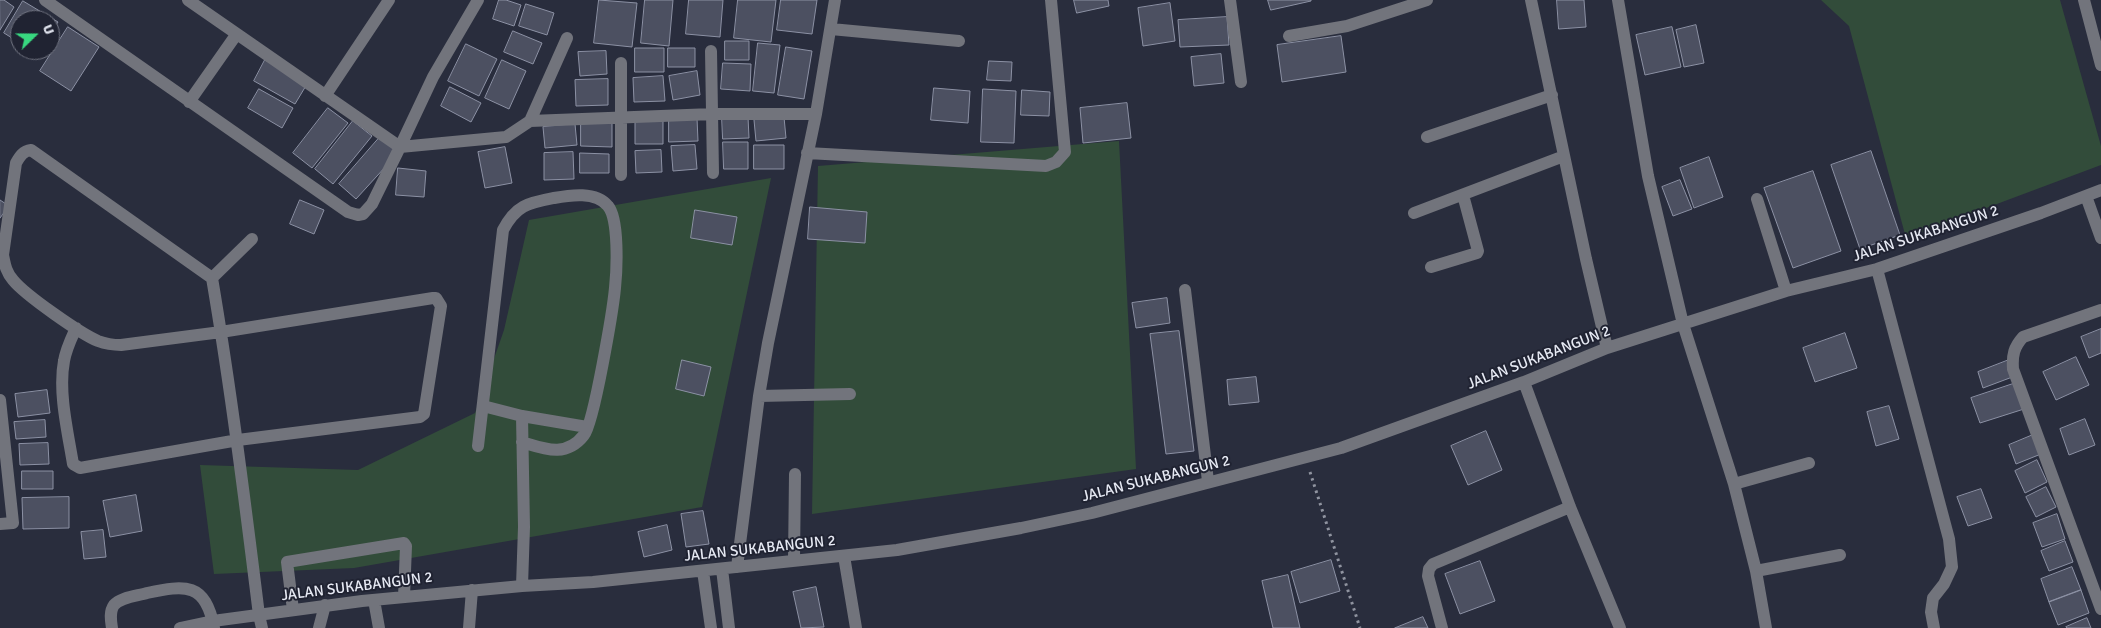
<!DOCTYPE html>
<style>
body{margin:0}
#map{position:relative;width:2101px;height:628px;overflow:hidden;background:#292d3d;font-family:Signika,sans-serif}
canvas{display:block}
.north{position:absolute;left:10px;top:10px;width:50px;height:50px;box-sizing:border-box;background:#202332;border:1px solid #707380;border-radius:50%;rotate:68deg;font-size:14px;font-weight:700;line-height:20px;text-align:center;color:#e7eaf4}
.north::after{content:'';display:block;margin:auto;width:18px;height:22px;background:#38d880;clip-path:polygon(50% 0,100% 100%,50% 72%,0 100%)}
</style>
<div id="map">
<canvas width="2101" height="628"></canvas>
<div class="north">U</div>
</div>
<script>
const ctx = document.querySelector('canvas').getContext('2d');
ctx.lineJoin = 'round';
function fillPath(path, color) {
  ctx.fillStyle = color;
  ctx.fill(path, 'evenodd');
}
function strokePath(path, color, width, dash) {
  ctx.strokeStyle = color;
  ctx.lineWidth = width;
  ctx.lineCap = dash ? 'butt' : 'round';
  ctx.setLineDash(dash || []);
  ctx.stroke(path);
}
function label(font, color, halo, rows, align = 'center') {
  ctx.font = font + ' Signika,sans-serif';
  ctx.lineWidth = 4;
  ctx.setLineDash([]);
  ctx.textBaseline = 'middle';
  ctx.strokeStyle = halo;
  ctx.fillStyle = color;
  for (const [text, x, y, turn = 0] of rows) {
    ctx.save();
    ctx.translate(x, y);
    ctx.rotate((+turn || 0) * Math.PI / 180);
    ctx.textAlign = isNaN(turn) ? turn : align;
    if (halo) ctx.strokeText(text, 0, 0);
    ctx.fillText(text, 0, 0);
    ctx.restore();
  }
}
fillPath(new Path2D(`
 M 1821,0 L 2060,0 L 2101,146 L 2101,165 L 1906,238 L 1849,26 Z
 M 1119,141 L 1136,469 L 812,514 L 818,166 Z
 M 771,178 L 702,507 L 354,568 L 214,574 L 200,465 L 358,470 L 475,413 L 504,330 L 529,220 Z`), '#324c3a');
const building = new Path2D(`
 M 0,0 L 4,0 L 14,7 L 0,30 Z
 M 499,0 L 506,0 L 521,5 L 514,26 L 493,19 Z
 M 599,0 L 637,3 L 632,47 L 594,43 Z
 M 645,0 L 673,0 L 669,46 L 641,43 Z
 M 689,0 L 723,0 L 720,37 L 686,34 Z
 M 738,0 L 776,0 L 771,42 L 734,38 Z
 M 781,0 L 817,0 L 812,34 L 777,30 Z
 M 1074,0 L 1108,0 L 1109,6 L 1077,13 Z
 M 1268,0 L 1311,0 L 1311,1 L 1271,10 Z
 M 1557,0 L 1584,0 L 1586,27 L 1559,29 Z
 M 23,1 L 58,22 L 50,34 L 50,20 L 20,20 L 20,43 L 4,33 Z
 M 1170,3 L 1175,41 L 1143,46 L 1138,8 Z
 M 526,4 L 554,13 L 547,35 L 519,26 Z
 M 1227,17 L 1229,45 L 1180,47 L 1178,20 Z
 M 1696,25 L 1704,63 L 1684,67 L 1676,30 Z
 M 68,27 L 99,47 L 71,91 L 40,71 Z
 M 1672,27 L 1681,67 L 1645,75 L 1636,35 Z
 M 513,31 L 542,43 L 533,64 L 504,52 Z
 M 1341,36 L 1346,72 L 1282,82 L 1277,45 Z
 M 725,41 L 749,41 L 749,60 L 725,60 Z
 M 758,43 L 780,45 L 774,93 L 753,91 Z
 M 466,44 L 497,59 L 479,96 L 448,81 Z
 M 786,47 L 812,51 L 804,99 L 778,95 Z
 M 635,48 L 664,48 L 664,72 L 635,72 Z
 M 668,48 L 695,48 L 695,67 L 668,67 Z
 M 606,51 L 607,74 L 580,76 L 578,52 Z
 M 1221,54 L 1224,83 L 1194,86 L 1191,57 Z
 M 265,60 L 307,84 L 295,104 L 254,81 Z
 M 502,60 L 526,71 L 509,109 L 485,98 Z
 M 989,61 L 1012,62 L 1011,81 L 987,80 Z
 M 723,63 L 751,64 L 750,91 L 721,89 Z
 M 697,71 L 700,95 L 673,100 L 669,76 Z
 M 663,76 L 665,101 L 634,102 L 633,78 Z
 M 608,79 L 608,105 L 576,106 L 575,80 Z
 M 450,87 L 481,103 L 471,122 L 441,106 Z
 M 934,88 L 970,91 L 968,123 L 931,120 Z
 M 259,89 L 293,108 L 282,128 L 248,108 Z
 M 983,89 L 1016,91 L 1014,143 L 981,142 Z
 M 1022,90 L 1050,92 L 1049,116 L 1021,115 Z
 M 1127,103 L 1131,138 L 1083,143 L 1080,108 Z
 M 328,108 L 348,123 L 312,168 L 293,153 Z
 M 722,117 L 748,117 L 749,138 L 723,139 Z
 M 784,117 L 786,138 L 756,141 L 754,120 Z
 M 669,118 L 697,118 L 698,141 L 669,142 Z
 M 663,119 L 663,144 L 635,144 L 635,120 Z
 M 353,121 L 372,136 L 333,184 L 315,169 Z
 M 581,122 L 612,122 L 612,147 L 581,146 Z
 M 575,124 L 577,145 L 545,148 L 543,127 Z
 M 380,137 L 398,153 L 356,199 L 339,184 Z
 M 723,142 L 748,142 L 748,169 L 724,169 Z
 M 695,145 L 697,169 L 673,171 L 671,146 Z
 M 754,145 L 784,145 L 784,169 L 754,169 Z
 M 505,147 L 512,183 L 485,188 L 478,152 Z
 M 661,150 L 662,172 L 636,173 L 635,151 Z
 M 1871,151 L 1900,235 L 1860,249 L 1831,165 Z
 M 573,152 L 574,179 L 544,180 L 544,153 Z
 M 580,153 L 609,154 L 609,173 L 580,173 Z
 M 1709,157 L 1723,197 L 1694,208 L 1680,168 Z
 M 398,168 L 426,171 L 424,197 L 396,195 Z
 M 1813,171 L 1841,251 L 1793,268 L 1764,188 Z
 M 1680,180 L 1692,209 L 1673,216 L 1662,187 Z
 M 0,200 L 9,206 L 0,218 Z
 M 300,200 L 324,210 L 314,234 L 290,224 Z
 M 810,207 L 867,212 L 865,243 L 808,239 Z
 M 695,210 L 737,217 L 732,245 L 691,238 Z
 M 1167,298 L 1170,323 L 1136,328 L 1132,303 Z
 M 2101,329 L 2101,353 L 2089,358 L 2081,337 Z
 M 1179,331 L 1194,451 L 1166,454 L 1150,334 Z
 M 1845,333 L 1857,368 L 1815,382 L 1803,348 Z
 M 2076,357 L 2089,385 L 2056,400 L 2043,372 Z
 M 682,360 L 711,367 L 704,396 L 676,389 Z
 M 2009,360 L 2015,376 L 1983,388 L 1978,372 Z
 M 1256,377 L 1259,402 L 1229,405 L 1227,380 Z
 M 2016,383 L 2024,409 L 1980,423 L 1971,398 Z
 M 47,390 L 50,413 L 18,417 L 15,394 Z
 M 1889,406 L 1899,439 L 1876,446 L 1867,412 Z
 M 2085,419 L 2095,445 L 2069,455 L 2060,429 Z
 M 45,420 L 46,437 L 16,439 L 14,422 Z
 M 1486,431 L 1502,470 L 1468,485 L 1451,446 Z
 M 2033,435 L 2041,454 L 2016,464 L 2009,445 Z
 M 48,443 L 49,464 L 20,465 L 19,444 Z
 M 2037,460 L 2047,482 L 2025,493 L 2015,471 Z
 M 22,471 L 53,471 L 53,489 L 22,489 Z
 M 2046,487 L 2056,507 L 2036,517 L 2026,497 Z
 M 1981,489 L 1992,518 L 1968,526 L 1957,497 Z
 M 136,495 L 142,531 L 110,537 L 103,501 Z
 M 69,497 L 69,528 L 23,529 L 22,498 Z
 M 703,511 L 709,544 L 686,547 L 681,514 Z
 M 2057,514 L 2065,539 L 2042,547 L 2033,523 Z
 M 667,525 L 672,550 L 644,557 L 638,532 Z
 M 103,530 L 106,557 L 84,559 L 81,532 Z
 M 2065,541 L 2073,562 L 2049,571 L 2041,551 Z
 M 1331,560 L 1340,591 L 1300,603 L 1291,572 Z
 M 1480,561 L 1495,601 L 1460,614 L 1445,574 Z
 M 2072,567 L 2081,590 L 2049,602 L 2041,579 Z
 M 1288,575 L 1300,628 L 1273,628 L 1262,581 Z
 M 816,587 L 824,627 L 801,628 L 793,592 Z
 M 2081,590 L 2089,613 L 2058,625 L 2049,602 Z
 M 1423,617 L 1428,628 L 1395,628 Z
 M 2087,618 L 2091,628 L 2067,628 L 2066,627 Z`);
fillPath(building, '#4c5061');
strokePath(building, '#8c91a4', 1);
strokePath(new Path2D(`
 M 1310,472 L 1360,628`), '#9094a0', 3, [2.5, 4]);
strokePath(new Path2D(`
 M 45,0 L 348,212 L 358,215 L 363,214 L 372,204 L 400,147 L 433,77 L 478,0
 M 188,0 L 400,147 L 506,137 L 530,121 L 567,38
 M 1230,0 L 1241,82
 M 1531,0 L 1586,259 L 1607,348
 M 1618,0 L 1648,176 L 1683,324 L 1734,484 L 1756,571 L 1766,628
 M 2084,0 L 2101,65
 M 831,29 L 959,41
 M 1289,36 L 1347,26 L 1427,0
 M 711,51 L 713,173
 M 621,63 L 621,175
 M 325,96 L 389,0
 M 189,102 L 236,35
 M 530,121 L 713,114 L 816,114
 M 1427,137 L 1552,95
 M 807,153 L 1046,166 L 1056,162 L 1065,152 L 1051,0
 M 2086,196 L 2101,238
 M 1757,199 L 1786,291
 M 1414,213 L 1564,156
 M 1431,267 L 1477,253 L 1478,251 L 1463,195
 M 1877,269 L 1949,539 L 1952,567 L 1944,584 L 1933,598 L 1931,612 L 1934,628
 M 212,278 L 252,239
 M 1185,290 L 1208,481
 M 2101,310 L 2023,337 C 2014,347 2012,355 2013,369 L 2101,609
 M 76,328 C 71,339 66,349 64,361 C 58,392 68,433 73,464 L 80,468 L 238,440 L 420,417 L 424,414 L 441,306 L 436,298 L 433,298 L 221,332 L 121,345 C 113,345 106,344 98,341 C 81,334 25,295 13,280 C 6,272 5,265 3,255 L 16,163 C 20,156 23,151 31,150 L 212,278 C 231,390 245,502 259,615 L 262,628
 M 1524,382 L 1570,507 L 1620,628
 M 759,396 L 850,394
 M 0,400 L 13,523 L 0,524
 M 483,406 L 522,416 L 587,427
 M 522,416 L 524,527 L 522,586
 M 478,446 L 503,230 C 516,205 528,203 554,198 C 570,195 596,191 608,206 C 619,219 617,269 615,288 C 613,309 594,423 584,435 C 566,458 545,449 522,442
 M 1734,484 L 1809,463
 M 844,556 L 856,628
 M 794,560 L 795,474
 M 737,567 L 759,396 L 768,343 L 816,114 L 835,0
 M 722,569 L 729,628
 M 703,571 L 711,628
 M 1756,571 L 1840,555
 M 374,600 L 379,628
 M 293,610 L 287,562 L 404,543 L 406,546 L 404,597
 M 112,628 C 111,621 109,612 114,605 C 121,597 137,596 147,593 C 185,585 206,582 214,628
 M 180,628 L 213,621 L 362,601 L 522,586 L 593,582 L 897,550 L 1021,528 L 1092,513 L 1341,448 L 1524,382 L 1607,348 L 1786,291 L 1877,269 L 2041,213 L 2101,190
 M 319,628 L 325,605
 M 469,628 L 472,590
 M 1442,628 L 1428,576 L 1429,569 L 1433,564 L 1570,507`), '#72747c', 12);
label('15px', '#e7eaf4', '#202332', [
 ["JALAN SUKABANGUN 2",1926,234,-18],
 ["JALAN SUKABANGUN 2",1539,358,-21],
 ["JALAN SUKABANGUN 2",1156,479,-14],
 ["JALAN SUKABANGUN 2",760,549,-6],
 ["JALAN SUKABANGUN 2",357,587,-7]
]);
</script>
